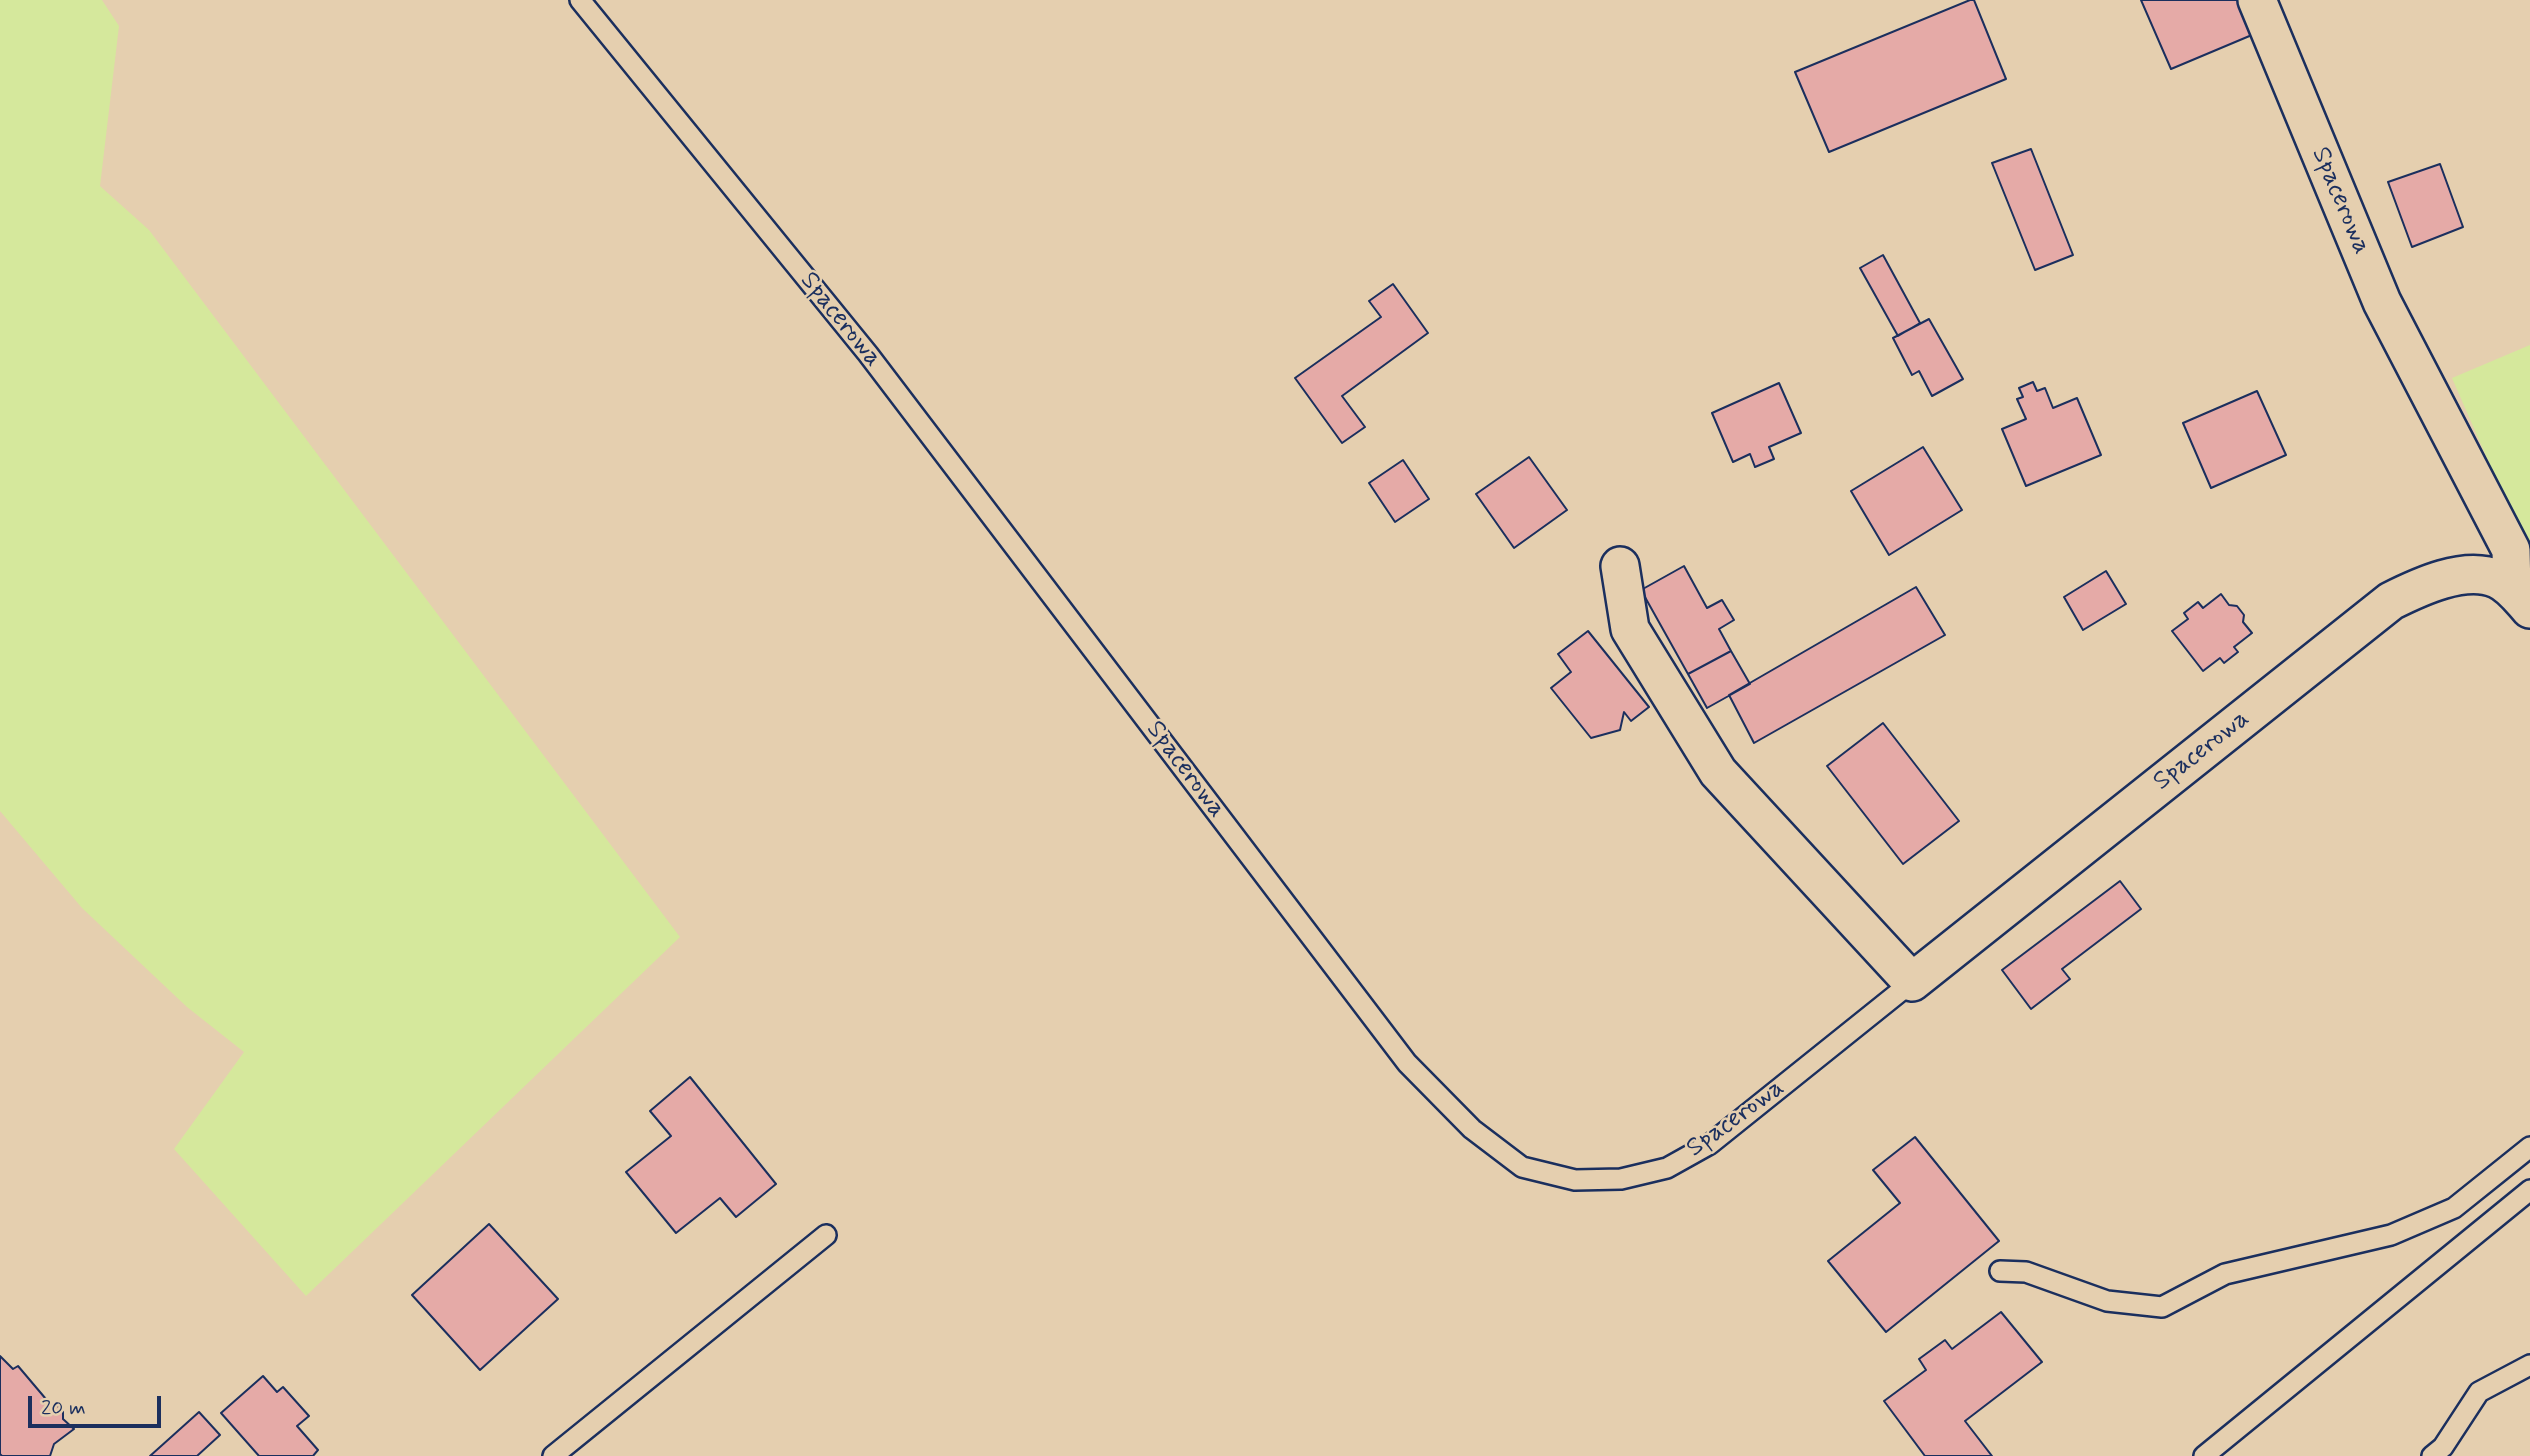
<!DOCTYPE html>
<style>
body{margin:0}
#map{position:relative;width:2530px;height:1456px;overflow:hidden;background:#e5cfaf;font-family:Mynerve,sans-serif}
canvas{display:block}
.scale{position:absolute;left:28px;top:1396px;width:133px;height:32px;box-sizing:border-box;border:4px solid #1b2f5e;border-top:0;padding-left:9px;font-size:21px;line-height:24px;white-space:nowrap;color:#1b2f5e;-webkit-text-stroke:5px #e5cfaf;paint-order:stroke}
</style>
<div id="map">
<canvas width="2530" height="1456"></canvas>
<div class="scale">20 m</div>
</div>
<script>
const ctx = document.querySelector('canvas').getContext('2d');
ctx.lineJoin = 'round';
function fillPath(path, color) {
  ctx.fillStyle = color;
  ctx.fill(path, 'evenodd');
}
function strokePath(path, color, width, dash) {
  ctx.strokeStyle = color;
  ctx.lineWidth = width;
  ctx.lineCap = dash ? 'butt' : 'round';
  ctx.setLineDash(dash || []);
  ctx.stroke(path);
}
function label(font, color, halo, rows, align = 'center') {
  ctx.font = font + ' Mynerve,sans-serif';
  ctx.lineWidth = 5;
  ctx.setLineDash([]);
  ctx.textBaseline = 'middle';
  ctx.strokeStyle = halo;
  ctx.fillStyle = color;
  for (const [text, x, y, turn = 0] of rows) {
    ctx.save();
    ctx.translate(x, y);
    ctx.rotate((+turn || 0) * Math.PI / 180);
    ctx.textAlign = isNaN(turn) ? turn : align;
    if (halo) ctx.strokeText(text, 0, 0);
    ctx.fillText(text, 0, 0);
    ctx.restore();
  }
}
fillPath(new Path2D(`
 M 0,0 L 102,0 L 119,26 L 100,186 L 149,230 L 680,937 L 306,1296 L 174,1149 L 244,1052 L 187,1007 L 82,908 L 0,811 Z
 M 2530,345 L 2530,557 L 2452,378 Z`), '#d5e89c');
const building = new Path2D(`
 M 1970,0 L 1974,0 L 2006,79 L 1829,152 L 1795,72 Z
 M 2141,0 L 2245,0 L 2259,32 L 2171,69 Z
 M 2031,149 L 2073,255 L 2035,270 L 1992,163 Z
 M 2440,164 L 2463,227 L 2412,247 L 2388,182 Z
 M 1883,255 L 1920,323 L 1898,336 L 1860,268 Z
 M 1393,284 L 1428,333 L 1342,396 L 1365,427 L 1342,443 L 1295,378 L 1381,317 L 1369,301 Z
 M 1929,319 L 1963,379 L 1932,396 L 1919,371 L 1912,375 L 1893,338 Z
 M 2033,382 L 2037,391 L 2045,388 L 2053,408 L 2077,398 L 2101,455 L 2026,486 L 2002,429 L 2026,419 L 2017,399 L 2023,397 L 2019,388 Z
 M 1779,383 L 1801,433 L 1769,447 L 1774,459 L 1755,467 L 1750,454 L 1733,462 L 1712,413 Z
 M 2257,391 L 2286,455 L 2211,488 L 2183,423 Z
 M 1923,447 L 1962,510 L 1889,555 L 1851,491 Z
 M 1529,457 L 1567,510 L 1514,548 L 1476,494 Z
 M 1403,460 L 1429,499 L 1395,522 L 1369,483 Z
 M 1684,566 L 1707,608 L 1722,600 L 1734,620 L 1719,629 L 1731,651 L 1688,674 L 1641,590 Z
 M 2106,571 L 2126,604 L 2083,630 L 2064,597 Z
 M 1916,587 L 1945,635 L 1754,743 L 1729,695 Z
 M 2221,594 L 2229,605 L 2237,606 L 2244,615 L 2243,622 L 2252,633 L 2234,647 L 2238,652 L 2224,663 L 2220,658 L 2203,671 L 2172,631 L 2188,619 L 2184,613 L 2198,602 L 2203,608 Z
 M 1588,631 L 1649,707 L 1631,721 L 1624,712 L 1620,730 L 1591,738 L 1551,688 L 1571,672 L 1558,654 Z
 M 1731,651 L 1750,684 L 1707,708 L 1688,674 Z
 M 1883,723 L 1959,821 L 1903,864 L 1827,766 Z
 M 2120,881 L 2141,909 L 2062,969 L 2070,979 L 2031,1009 L 2002,970 Z
 M 690,1077 L 776,1184 L 736,1217 L 720,1198 L 676,1233 L 626,1172 L 671,1136 L 650,1111 Z
 M 1915,1137 L 1999,1241 L 1886,1332 L 1828,1261 L 1900,1203 L 1873,1170 Z
 M 489,1224 L 558,1299 L 480,1370 L 412,1295 Z
 M 2001,1312 L 2042,1362 L 1965,1421 L 1992,1456 L 1925,1456 L 1884,1401 L 1926,1370 L 1919,1359 L 1945,1340 L 1952,1349 Z
 M 0,1356 L 13,1369 L 18,1366 L 51,1405 L 57,1405 L 63,1412 L 63,1419 L 74,1429 L 54,1444 L 50,1456 L 2,1456 L 0,1454 Z
 M 263,1376 L 277,1392 L 283,1387 L 309,1416 L 297,1426 L 318,1450 L 313,1456 L 259,1456 L 221,1413 Z
 M 199,1412 L 220,1435 L 197,1456 L 150,1456 Z`);
fillPath(building, '#e5aaa7');
strokePath(building, '#1b2f5e', 2);
const lane = new Path2D(`
 M 580,0 L 868,354 L 1407,1063 L 1472,1129 L 1522,1167 L 1575,1180 L 1621,1179 L 1667,1168 L 1710,1144 L 1912,982
 M 2000,1271 L 2026,1272 L 2107,1301 L 2162,1307 L 2225,1274 L 2391,1235 L 2454,1208 L 2530,1147
 M 553,1456 L 826,1235
 M 2204,1456 L 2530,1190
 M 2432,1456 L 2443,1447 L 2479,1392 L 2530,1365`);
const street = new Path2D(`
 M 2257,0 L 2382,302 L 2511,550 L 2512,588
 M 1620,566 L 1630,629 L 1718,772 L 1912,982 L 2391,601 C 2419,587 2465,565 2497,579 C 2511,585 2520,598 2530,609`);
strokePath(lane, '#1b2f5e', 24);
strokePath(street, '#1b2f5e', 42);
strokePath(lane, '#e5cfaf', 19);
strokePath(street, '#e5cfaf', 37);
label('26px', '#1b2f5e', '#e5cfaf', [
 ["Spacerowa",2340,201,67],
 ["Spacerowa",840,320,51],
 ["Spacerowa",2202,751,-38],
 ["Spacerowa",1185,770,53],
 ["Spacerowa",1736,1119,-36]
]);
</script>
